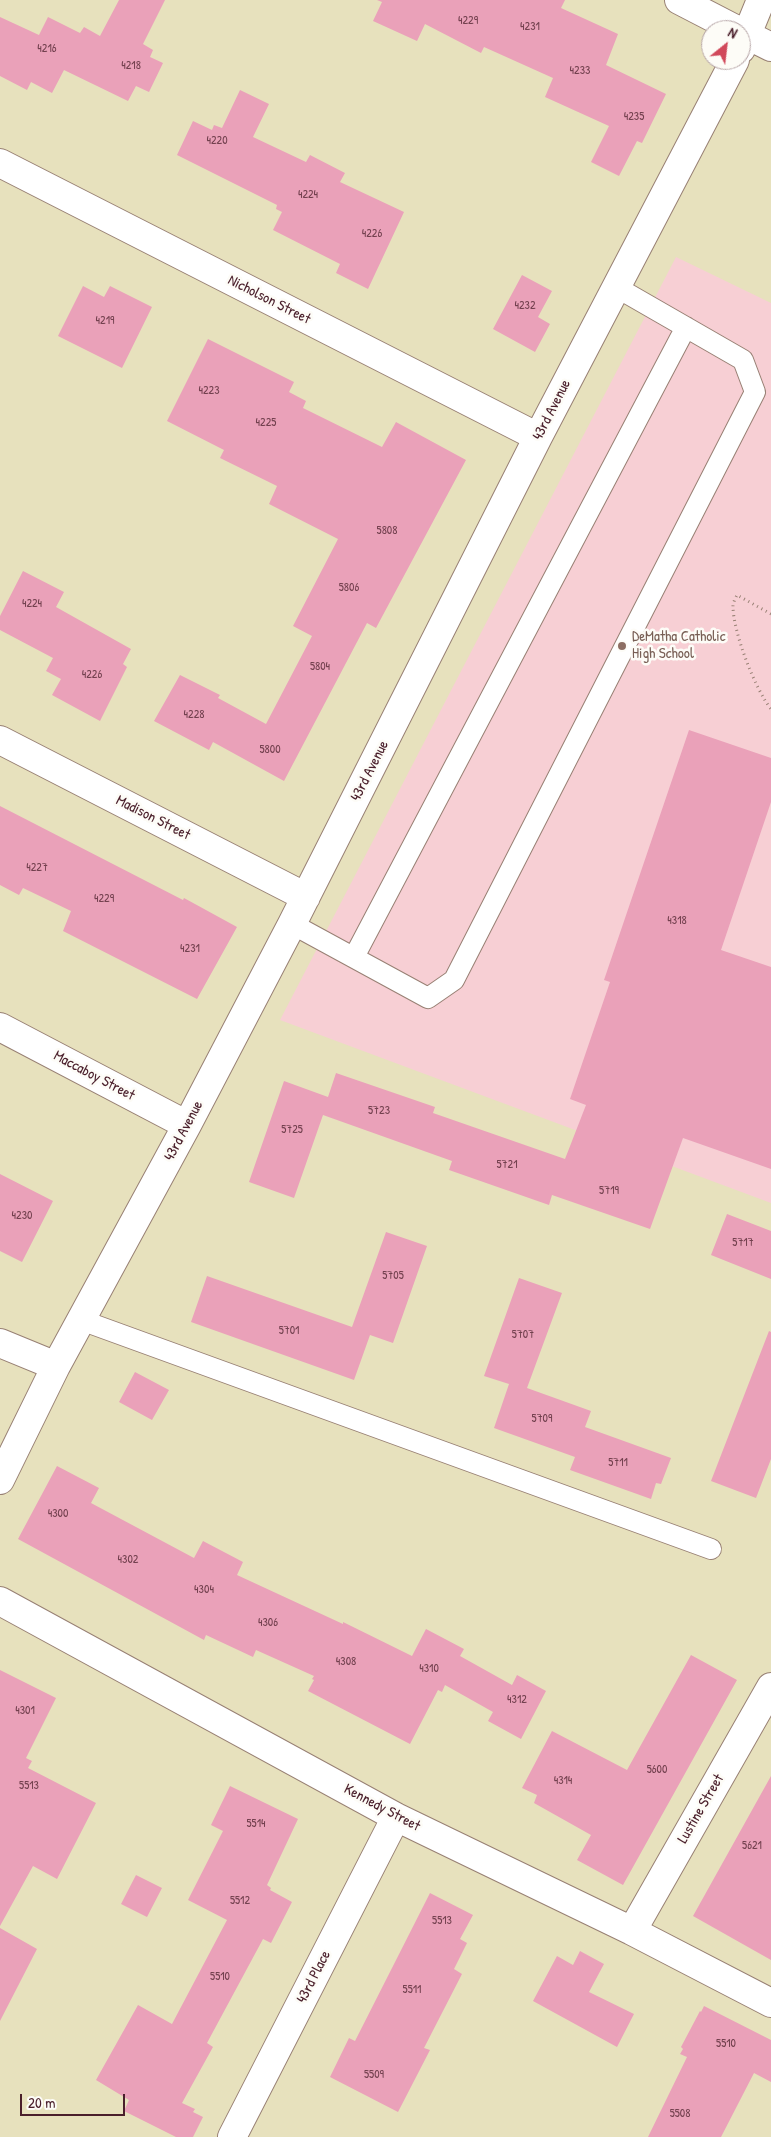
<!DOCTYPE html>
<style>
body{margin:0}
#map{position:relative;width:771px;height:2137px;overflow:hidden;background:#e7e1bd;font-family:"Patrick Hand",sans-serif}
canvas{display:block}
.north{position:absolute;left:701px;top:20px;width:50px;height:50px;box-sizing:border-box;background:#fdfcf7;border:1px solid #b5a4a5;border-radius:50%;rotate:29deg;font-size:14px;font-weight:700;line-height:20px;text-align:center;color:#4a1f2b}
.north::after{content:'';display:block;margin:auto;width:18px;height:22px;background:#d1495b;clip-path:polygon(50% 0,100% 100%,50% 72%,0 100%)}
.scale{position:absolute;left:20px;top:2094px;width:105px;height:22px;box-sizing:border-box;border:2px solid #4a1f2b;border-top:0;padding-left:6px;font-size:15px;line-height:18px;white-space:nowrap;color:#4a1f2b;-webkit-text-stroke:4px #fdfcf7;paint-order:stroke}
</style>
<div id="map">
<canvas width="771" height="2137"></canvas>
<div class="north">N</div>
<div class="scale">20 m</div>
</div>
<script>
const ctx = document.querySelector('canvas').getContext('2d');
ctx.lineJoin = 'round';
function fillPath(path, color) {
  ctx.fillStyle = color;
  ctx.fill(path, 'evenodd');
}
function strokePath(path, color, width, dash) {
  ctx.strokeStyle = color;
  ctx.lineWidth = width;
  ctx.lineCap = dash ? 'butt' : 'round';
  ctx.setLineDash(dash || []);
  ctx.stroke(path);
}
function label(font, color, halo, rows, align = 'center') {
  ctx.font = font + ' "Patrick Hand",sans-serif';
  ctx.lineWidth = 5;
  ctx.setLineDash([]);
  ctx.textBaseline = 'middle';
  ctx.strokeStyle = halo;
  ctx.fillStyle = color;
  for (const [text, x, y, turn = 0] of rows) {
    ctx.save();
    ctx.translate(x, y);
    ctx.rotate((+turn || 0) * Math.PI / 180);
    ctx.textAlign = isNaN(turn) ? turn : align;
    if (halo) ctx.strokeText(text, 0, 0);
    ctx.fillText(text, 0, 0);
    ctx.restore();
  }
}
fillPath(new Path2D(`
 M 676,257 L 771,303 L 771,1203 L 280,1020 Z`), '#f7cfd4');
fillPath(new Path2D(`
 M 119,0 L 165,0 L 143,44 L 153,50 L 150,57 L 163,63 L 149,92 L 136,86 L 128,101 L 64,70 L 52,93 L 31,82 L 27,90 L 0,76 L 0,17 L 39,35 L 48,17 L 80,33 L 84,27 L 100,36 Z
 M 377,0 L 565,0 L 561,8 L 618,34 L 606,65 L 666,94 L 642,143 L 637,141 L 619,176 L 591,162 L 609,126 L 545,97 L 553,78 L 484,47 L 481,53 L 425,24 L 417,41 L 373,21 L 382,2 Z
 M 240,90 L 269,104 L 253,137 L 306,162 L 310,155 L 345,173 L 340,182 L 404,212 L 368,289 L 336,273 L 340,264 L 273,230 L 282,212 L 276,209 L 277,205 L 177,155 L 193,121 L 212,130 L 214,125 L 222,128 Z
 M 522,275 L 552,291 L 538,317 L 550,324 L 535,352 L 493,329 Z
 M 83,286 L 104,297 L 110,286 L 152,307 L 122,368 L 58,336 Z
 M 208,339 L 294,382 L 289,392 L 306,401 L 303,408 L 382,447 L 396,422 L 466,460 L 376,628 L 367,623 L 284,781 L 213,742 L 209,750 L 154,721 L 180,675 L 220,695 L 218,698 L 266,724 L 312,636 L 293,626 L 338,539 L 269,504 L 277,486 L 220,458 L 224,450 L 167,421 Z
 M 23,571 L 64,592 L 56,607 L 131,649 L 123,664 L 127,667 L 100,721 L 52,695 L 61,679 L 46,671 L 53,658 L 0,630 L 0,616 Z
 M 689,730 L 771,758 L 771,802 L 721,950 L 771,967 L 771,1169 L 683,1138 L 650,1229 L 552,1195 L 549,1205 L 449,1170 L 452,1161 L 323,1115 L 294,1198 L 249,1182 L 284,1081 L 328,1097 L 336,1073 L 435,1107 L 433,1113 L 565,1159 L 586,1105 L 570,1099 L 610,982 L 604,980 Z
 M 0,806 L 183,900 L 184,898 L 237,927 L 197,999 L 63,931 L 71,911 L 23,888 L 19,895 L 0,885 Z
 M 0,1174 L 53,1201 L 22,1262 L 0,1251 Z
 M 727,1214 L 771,1231 L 771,1279 L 711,1255 Z
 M 386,1232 L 427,1246 L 393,1343 L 370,1335 L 354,1380 L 191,1322 L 207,1276 L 352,1327 Z
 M 519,1278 L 562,1293 L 527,1388 L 591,1411 L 585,1427 L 671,1458 L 661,1484 L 656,1483 L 651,1499 L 570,1470 L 575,1457 L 494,1428 L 509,1384 L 484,1376 Z
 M 769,1331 L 771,1332 L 771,1459 L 756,1498 L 711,1481 Z
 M 135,1372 L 169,1390 L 152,1420 L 119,1402 Z
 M 57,1466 L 99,1488 L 91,1503 L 194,1558 L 203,1541 L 243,1562 L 237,1575 L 343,1624 L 343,1622 L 412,1656 L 426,1629 L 464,1649 L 460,1656 L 512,1685 L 517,1675 L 546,1691 L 521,1739 L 488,1721 L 493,1712 L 445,1685 L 442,1692 L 438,1690 L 410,1744 L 308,1691 L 314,1680 L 312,1679 L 314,1676 L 256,1650 L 253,1657 L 206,1635 L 204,1640 L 18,1539 Z
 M 691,1655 L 737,1680 L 623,1885 L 577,1860 L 591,1835 L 534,1803 L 537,1795 L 522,1788 L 552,1731 L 627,1770 Z
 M 0,1670 L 56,1698 L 26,1758 L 32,1761 L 28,1768 L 96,1803 L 57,1879 L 33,1866 L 0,1926 Z
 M 771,1776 L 771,1960 L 693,1916 Z
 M 230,1786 L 298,1819 L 267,1885 L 271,1888 L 270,1890 L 292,1902 L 271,1943 L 263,1939 L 207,2043 L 213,2047 L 182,2103 L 195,2109 L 193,2112 L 203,2117 L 193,2137 L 176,2137 L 124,2111 L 129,2100 L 96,2080 L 138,2005 L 172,2024 L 227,1920 L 188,1900 L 223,1831 L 211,1825 Z
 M 136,1875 L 162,1888 L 147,1917 L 121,1904 Z
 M 430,1893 L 473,1915 L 460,1939 L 467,1943 L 454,1969 L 462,1974 L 424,2048 L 430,2050 L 398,2112 L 330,2077 L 349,2038 L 355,2041 Z
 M 0,1928 L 37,1949 L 0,2021 Z
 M 580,1951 L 604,1964 L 589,1992 L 634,2014 L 617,2047 L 533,2001 L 557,1956 L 573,1965 Z
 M 704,2006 L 771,2040 L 771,2082 L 754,2073 L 721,2137 L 648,2137 L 687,2057 L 680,2054 L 683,2049 L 681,2047 L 700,2011 L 701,2012 Z`), '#eaa1b9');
const lane = new Path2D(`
 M 292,924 L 428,998 L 454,980 L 755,392 L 743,360 L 616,287
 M 354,957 L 686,327
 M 81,1320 L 711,1549`);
const street = new Path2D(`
 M 679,0 L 737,30
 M 741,32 L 771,47
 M 741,49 L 761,0
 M 0,163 L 538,437
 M 0,740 L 306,897
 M 0,1027 L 187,1125
 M 0,1343 L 56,1366
 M 0,1480 L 56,1366 L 187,1125 L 292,924 L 538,437 L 735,60
 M 0,1601 L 396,1817 L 632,1931 L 771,2003
 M 632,1931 L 771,1687
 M 232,2137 L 396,1817`);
strokePath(lane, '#988074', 22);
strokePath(street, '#988074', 30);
strokePath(new Path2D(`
 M 771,614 L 737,595 C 735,599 733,603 733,606 C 733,632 755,689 771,709`), '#988074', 3, [1, 4]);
strokePath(lane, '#fff', 20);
strokePath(street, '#fff', 28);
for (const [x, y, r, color] of [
 [622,646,5,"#8d6e63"]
]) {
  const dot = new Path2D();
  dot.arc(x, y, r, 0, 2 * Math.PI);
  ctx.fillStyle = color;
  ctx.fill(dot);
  strokePath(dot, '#fdfcf7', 2);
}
label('12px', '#72404e', null, [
 ["4229",468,21],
 ["4231",530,27],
 ["4216",47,49],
 ["4218",131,66],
 ["4233",580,71],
 ["4235",634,117],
 ["4220",217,141],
 ["4224",308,195],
 ["4226",372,234],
 ["4232",525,306],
 ["4219",105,321],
 ["4223",209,391],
 ["4225",266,423],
 ["5808",387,531],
 ["5806",349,588],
 ["4224",32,604],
 ["5804",320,667],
 ["4226",92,675],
 ["4228",194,715],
 ["5800",270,750],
 ["4227",37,868],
 ["4229",104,899],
 ["4318",677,921],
 ["4231",190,949],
 ["5723",379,1111],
 ["5725",292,1130],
 ["5721",507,1165],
 ["5719",609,1191],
 ["4230",22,1216],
 ["5717",743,1243],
 ["5705",393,1276],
 ["5701",289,1331],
 ["5707",523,1335],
 ["5709",542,1419],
 ["5711",618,1463],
 ["4300",58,1514],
 ["4302",128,1560],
 ["4304",204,1590],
 ["4306",268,1623],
 ["4308",346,1662],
 ["4310",429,1669],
 ["4312",517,1700],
 ["4301",25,1711],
 ["5600",657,1770],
 ["4314",563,1781],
 ["5513",29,1786],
 ["5514",256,1824],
 ["5621",752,1846],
 ["5512",240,1901],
 ["5513",442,1921],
 ["5510",220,1977],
 ["5511",412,1990],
 ["5510",726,2044],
 ["5509",374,2075],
 ["5508",680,2114]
]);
label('15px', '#4a1f2b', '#fdfcf7', [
 ["Nicholson Street",269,300,27],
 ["43rd Avenue",552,410,-63],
 ["43rd Avenue",370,771,-63],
 ["Madison Street",153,818,27],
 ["Maccaboy Street",94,1076,28],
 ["43rd Avenue",184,1131,-62],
 ["Kennedy Street",382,1808,28],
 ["Lustine Street",701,1809,-60],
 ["43rd Place",314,1977,-63]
]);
label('15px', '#785e54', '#fdfcf7', [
 ["DeMatha Catholic",632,637],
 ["High School",632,654]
], 'left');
</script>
